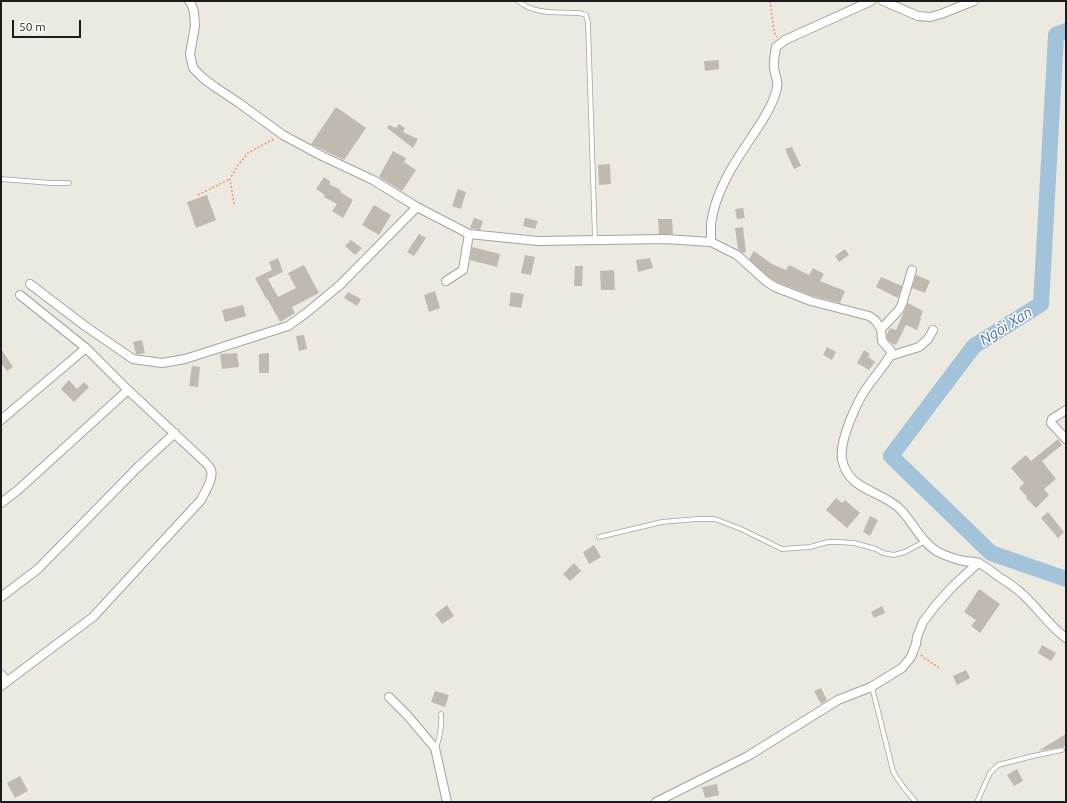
<!DOCTYPE html>
<meta charset="utf-8">
<style>
body{margin:0}
#map{position:relative;width:1067px;height:803px;overflow:hidden;background:#eceae0;font-family:Ubuntu,sans-serif}
canvas{display:block}
.frame{position:absolute;inset:0;border:2px solid #1b1b1b;pointer-events:none}
.scale{position:absolute;left:12px;top:20px;width:69px;height:18px;box-sizing:border-box;border:2px solid #1b1b1b;border-top:0;padding-left:5px;font-size:12px;line-height:14px;white-space:nowrap;color:#1b1b1b;-webkit-text-stroke:3px #fff;paint-order:stroke}
</style>
<div id="map">
<canvas width="1067" height="803"></canvas>
<div class="frame"></div>
<div class="scale">50 m</div>
</div>
<script>
const ctx = document.querySelector('canvas').getContext('2d');
ctx.lineJoin = 'round';
function strokePath(path, color, width, dash) {
  ctx.strokeStyle = color;
  ctx.lineWidth = width;
  ctx.lineCap = dash ? 'butt' : 'round';
  ctx.setLineDash(dash || []);
  ctx.stroke(path);
}
function fillPath(path, color) {
  ctx.fillStyle = color;
  ctx.fill(path, 'evenodd');
}
function label(font, color, halo, rows, align = 'center') {
  ctx.font = font + ' Ubuntu,sans-serif';
  ctx.lineWidth = 3;
  ctx.setLineDash([]);
  ctx.textBaseline = 'middle';
  ctx.strokeStyle = halo;
  ctx.fillStyle = color;
  for (const [text, x, y, turn = 0] of rows) {
    ctx.save();
    ctx.translate(x, y);
    ctx.rotate((+turn || 0) * Math.PI / 180);
    ctx.textAlign = isNaN(turn) ? turn : align;
    if (halo) ctx.strokeText(text, 0, 0);
    ctx.fillText(text, 0, 0);
    ctx.restore();
  }
}
strokePath(new Path2D(`
 M 1066,31 L 1056,35 L 1041,304 L 974,346 L 891,456 L 991,553 L 1066,579`), '#a2c3d9', 16);
fillPath(new Path2D(`
 M 719,60 L 719,69 L 705,71 L 704,61 Z
 M 336,107 L 366,128 L 344,160 L 311,144 Z
 M 399,124 L 405,128 L 403,132 L 418,139 L 413,148 L 387,128 L 389,125 L 396,128 Z
 M 792,147 L 801,166 L 794,169 L 785,149 Z
 M 393,151 L 406,158 L 404,162 L 416,170 L 402,191 L 379,177 Z
 M 610,164 L 611,184 L 599,185 L 598,165 Z
 M 324,177 L 331,182 L 329,184 L 341,190 L 340,192 L 353,200 L 343,218 L 332,211 L 337,204 L 324,197 L 325,195 L 316,189 Z
 M 458,189 L 466,192 L 461,209 L 452,206 Z
 M 207,195 L 216,220 L 196,228 L 187,202 Z
 M 374,205 L 391,215 L 379,235 L 362,225 Z
 M 743,208 L 745,218 L 737,219 L 735,209 Z
 M 474,218 L 483,221 L 480,230 L 470,228 Z
 M 525,218 L 538,221 L 535,229 L 523,226 Z
 M 658,219 L 672,219 L 673,234 L 659,234 Z
 M 743,227 L 746,252 L 743,253 L 738,249 L 735,228 Z
 M 419,234 L 426,238 L 414,256 L 407,252 Z
 M 351,240 L 362,248 L 355,255 L 345,246 Z
 M 472,247 L 500,254 L 497,267 L 470,260 Z
 M 845,249 L 849,255 L 839,262 L 835,256 Z
 M 754,251 L 772,264 L 786,270 L 789,265 L 809,275 L 813,268 L 824,274 L 820,281 L 845,291 L 840,303 L 813,296 L 777,282 L 770,278 L 749,259 Z
 M 525,255 L 535,257 L 531,275 L 521,273 Z
 M 278,258 L 283,272 L 268,279 L 278,297 L 296,288 L 288,273 L 304,265 L 319,293 L 292,307 L 295,313 L 280,322 L 268,300 L 267,300 L 255,278 L 272,270 L 269,262 Z
 M 650,258 L 653,268 L 638,272 L 636,260 Z
 M 575,266 L 583,266 L 582,286 L 574,286 Z
 M 614,270 L 615,290 L 601,290 L 600,271 Z
 M 916,275 L 930,281 L 925,293 L 912,288 Z
 M 881,277 L 902,286 L 898,298 L 876,287 Z
 M 435,291 L 440,308 L 429,312 L 424,295 Z
 M 348,292 L 361,299 L 357,306 L 344,298 Z
 M 511,292 L 524,294 L 521,308 L 509,306 Z
 M 908,303 L 923,311 L 920,318 L 921,319 L 917,330 L 906,325 L 896,345 L 891,343 L 887,339 L 887,334 L 890,328 L 896,330 Z
 M 243,305 L 246,316 L 225,322 L 222,310 Z
 M 304,335 L 307,349 L 299,351 L 296,336 Z
 M 142,340 L 145,353 L 140,354 L 136,354 L 133,342 Z
 M 827,347 L 836,352 L 832,360 L 823,355 Z
 M 1,349 L 13,367 L 7,371 L 1,363 Z
 M 864,350 L 870,354 L 868,357 L 875,362 L 869,370 L 857,363 Z
 M 237,353 L 239,367 L 222,369 L 220,354 Z
 M 269,353 L 269,373 L 259,373 L 259,354 Z
 M 192,366 L 200,367 L 198,387 L 189,386 Z
 M 69,380 L 77,389 L 84,382 L 89,387 L 74,402 L 61,389 Z
 M 1058,439 L 1062,445 L 1042,461 L 1056,479 L 1044,489 L 1049,495 L 1036,508 L 1026,498 L 1027,497 L 1019,488 L 1024,483 L 1011,468 L 1026,455 L 1031,461 Z
 M 836,498 L 842,503 L 845,500 L 860,513 L 847,528 L 826,510 Z
 M 1048,512 L 1064,532 L 1058,538 L 1041,518 Z
 M 870,516 L 878,520 L 870,536 L 863,532 Z
 M 594,545 L 601,557 L 589,564 L 583,552 Z
 M 574,563 L 581,571 L 570,581 L 563,574 Z
 M 979,589 L 1000,604 L 980,633 L 971,626 L 976,620 L 964,612 Z
 M 447,605 L 454,616 L 442,624 L 435,614 Z
 M 882,606 L 885,613 L 874,618 L 871,612 Z
 M 1042,645 L 1056,653 L 1051,661 L 1038,653 Z
 M 966,670 L 970,678 L 957,685 L 953,676 Z
 M 821,688 L 827,700 L 821,704 L 814,691 Z
 M 435,691 L 449,695 L 445,707 L 431,702 Z
 M 1066,734 L 1066,745 L 1063,747 L 1038,751 Z
 M 1017,769 L 1023,781 L 1014,786 L 1007,775 Z
 M 20,776 L 28,791 L 15,798 L 7,783 Z
 M 717,784 L 719,795 L 705,798 L 702,787 Z`), '#c0b9b0');
const service = new Path2D(`
 M 518,1 C 535,15 558,12 579,13 L 583,14 L 586,15 L 588,23 L 595,240
 M 1,179 L 51,183 L 69,183
 M 599,537 L 662,522 L 697,519 L 715,519 L 741,529 L 782,549 L 810,547 L 828,542 L 838,542 L 854,543 L 876,549 L 883,553 L 894,555 L 905,552 L 925,541
 M 872,687 L 893,771 C 899,783 907,792 916,802
 M 436,748 C 440,737 442,725 441,714
 M 977,802 L 990,773 L 998,765 L 1033,756 L 1062,750`);
const minor = new Path2D(`
 M 189,1 L 191,3 L 194,12 L 195,26 L 190,54 L 193,68 L 203,78 L 215,87 L 239,103 L 283,135 L 322,156 L 373,180 L 417,207 L 469,234 L 538,241 L 665,239 L 711,242 L 737,255 L 767,282 L 775,287 L 811,301 L 869,316 L 875,320 L 881,329 L 882,341 L 891,351 L 890,356 C 883,367 875,376 868,386 C 857,401 839,441 842,459 C 848,491 881,490 900,509 C 913,522 921,542 938,552 C 946,556 955,559 964,561 C 969,562 974,561 979,563 C 986,567 993,572 999,577 C 1006,581 1013,586 1019,591 C 1036,605 1048,625 1066,638
 M 883,1 L 918,16 L 930,17 L 941,14 L 974,1
 M 711,242 C 711,236 711,230 711,224 C 715,192 734,163 751,138 C 760,124 770,111 775,95 C 780,82 776,80 774,68 C 773,61 775,54 776,47 L 785,40 L 871,1
 M 446,281 L 463,270 L 469,234
 M 30,284 L 85,326 L 133,359 L 162,363 L 185,359 L 288,326 L 305,314 L 340,285 L 417,207
 M 881,329 L 899,310 L 902,304 L 912,270
 M 890,356 L 919,347 L 928,339 L 933,330
 M 1066,410 L 1052,419 L 1051,423 L 1066,439
 M 1,420 L 86,348
 M 1,503 L 18,490 L 128,390
 M 1,597 L 38,569 L 137,468 L 175,433
 M 1,674 L 7,682
 M 1,686 L 93,617 L 201,500 C 205,492 214,478 211,470 C 210,467 207,464 205,462 L 128,390 L 86,348 L 20,295
 M 389,697 L 407,715 L 435,748 L 447,802
 M 656,802 L 748,756 L 838,700 L 871,687 L 902,668 L 911,657 L 916,644 L 917,637 L 923,622 L 935,606 L 953,586 L 978,563`);
strokePath(service, '#a2a2a2', 5.5);
strokePath(minor, '#a2a2a2', 10);
strokePath(new Path2D(`
 M 770,1 L 774,32 L 777,37
 M 198,195 L 230,179
 M 234,204 L 230,179 L 238,165 L 248,153 L 274,139
 M 921,655 L 926,659 L 941,669`), '#f48f69', 1.5, [2, 2]);
strokePath(service, '#fff', 4);
strokePath(minor, '#fff', 8);
label('italic 15px', '#4c6aa5', '#fff', [
 ["Ngòi Xan",1006,326,-32]
]);
</script>
